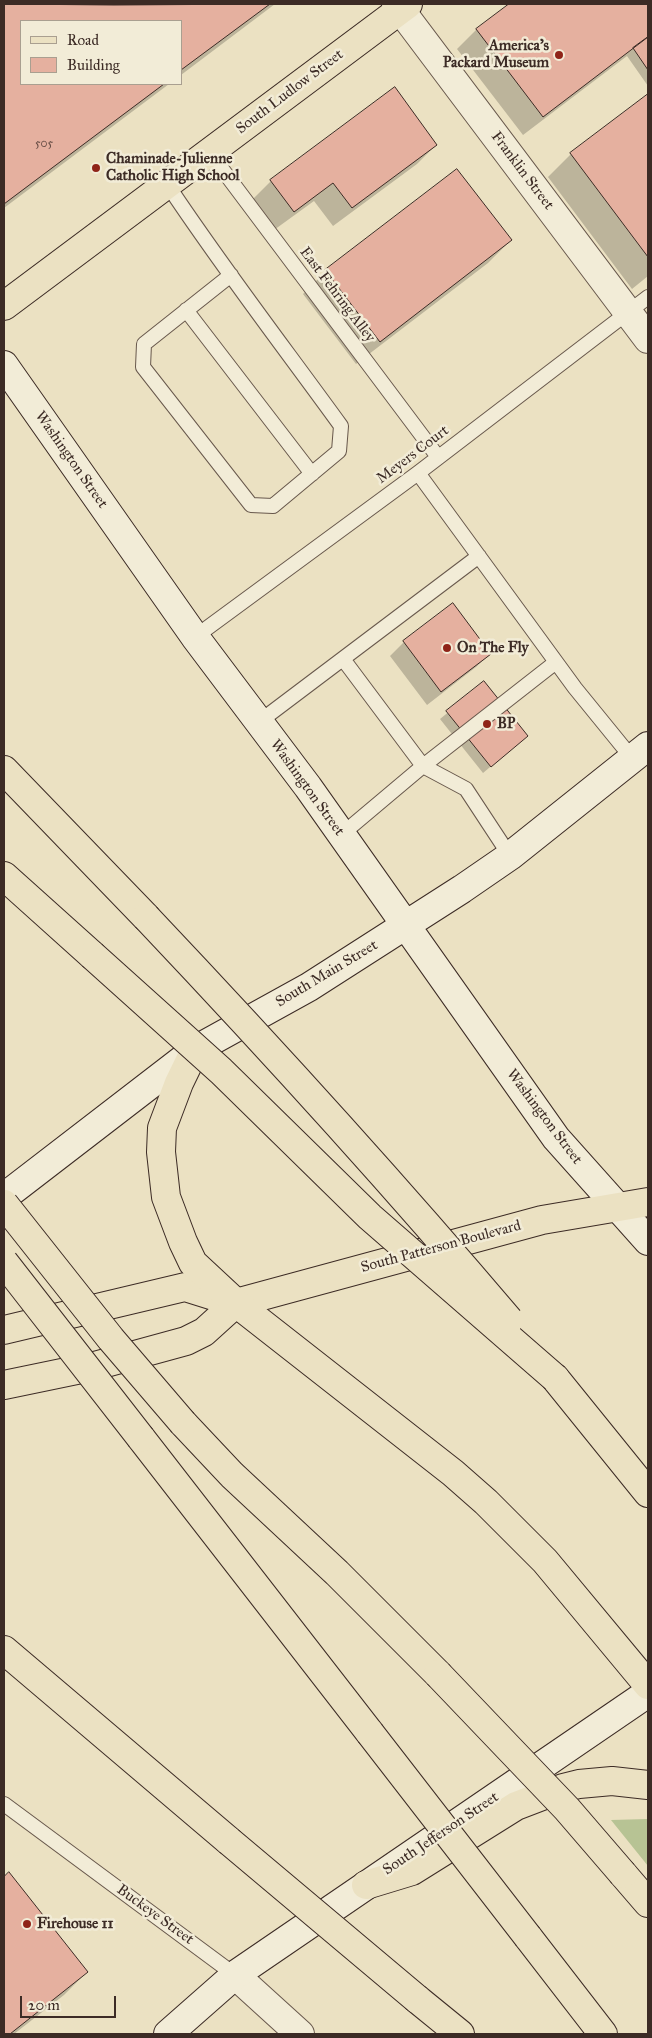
<!DOCTYPE html>
<style>
body{margin:0}
#map{position:relative;width:652px;height:2038px;overflow:hidden;background:#ebe1c2;font-family:"IM FELL Great Primer",serif}
canvas{display:block}
.frame{position:absolute;inset:0;border:5px solid #3c2b25;pointer-events:none}
.legend{position:absolute;left:20px;top:20px;width:162px;height:65px;box-sizing:border-box;background:#f2ecd7;border:1px solid #a99f90;margin:0;padding:6px 9px;list-style:none;font-size:15px;color:#3c2b25}
.legend li{display:flex;align-items:center;gap:10px;height:25px}
.legend b{width:25px;border:1px solid #a99f90}
.scale{position:absolute;left:20px;top:1996px;width:96px;height:22px;box-sizing:border-box;border:2px solid #3c2b25;border-top:0;padding-left:6px;font-size:15px;line-height:18px;white-space:nowrap;color:#3c2b25;-webkit-text-stroke:4px #f2ecd7;paint-order:stroke}
</style>
<div id="map">
<canvas width="652" height="2038"></canvas>
<div class="frame"></div>
<ul class="legend">
<li><b style="height:6px;background:#ebe1c2"></b>Road</li>
<li><b style="height:14px;background:#e5b09f"></b>Building</li>
</ul>
<div class="scale">20 m</div>
</div>
<script>
const ctx = document.querySelector('canvas').getContext('2d');
ctx.lineJoin = 'round';
function fillPath(path, color) {
  ctx.fillStyle = color;
  ctx.fill(path, 'evenodd');
}
function strokePath(path, color, width, dash) {
  ctx.strokeStyle = color;
  ctx.lineWidth = width;
  ctx.lineCap = dash ? 'butt' : 'round';
  ctx.setLineDash(dash || []);
  ctx.stroke(path);
}
function label(font, color, halo, rows, align = 'center') {
  ctx.font = font + ' "IM FELL Great Primer",serif';
  ctx.lineWidth = 5;
  ctx.setLineDash([]);
  ctx.textBaseline = 'middle';
  ctx.strokeStyle = halo;
  ctx.fillStyle = color;
  for (const [text, x, y, turn = 0] of rows) {
    ctx.save();
    ctx.translate(x, y);
    ctx.rotate((+turn || 0) * Math.PI / 180);
    ctx.textAlign = isNaN(turn) ? turn : align;
    if (halo) ctx.strokeText(text, 0, 0);
    ctx.fillText(text, 0, 0);
    ctx.restore();
  }
}
fillPath(new Path2D(`
 M 648,1819 L 648,1866 L 611,1820 Z`), '#b7c394');
fillPath(new Path2D(`
 M 4,4 L 112,4 L 114,7 L 118,4 L 275,4 L 181,75 L 181,21 L 21,21 L 21,84 L 169,84 L 4,208 Z
 M 511,4 L 648,4 L 648,86 L 627,56 L 523,135 L 457,49 L 476,30 Z
 M 648,96 L 648,276 L 632,289 L 548,177 L 571,154 Z
 M 436,145 L 417,164 L 333,226 L 314,201 L 274,230 L 252,200 L 271,181 Z
 M 511,240 L 488,263 L 356,364 L 303,294 L 326,271 Z
 M 453,605 L 490,654 L 476,667 L 427,705 L 390,656 L 404,642 Z
 M 484,683 L 527,736 L 483,773 L 440,719 Z
 M 9,1874 L 87,1972 L 64,1995 L 14,2034 L 4,2034 L 4,1879 Z`), '#0003');
const building = new Path2D(`
 M 4,4 L 114,5 L 270,4 L 181,70 L 181,21 L 21,21 L 21,84 L 164,84 L 4,204 Z
 M 509,4 L 648,4 L 648,37 L 543,117 L 476,29 Z
 M 648,37 L 648,70 L 633,48 Z
 M 395,87 L 437,145 L 352,208 L 333,183 L 294,212 L 270,180 Z
 M 648,94 L 648,257 L 570,153 Z
 M 457,169 L 512,240 L 380,342 L 325,270 Z
 M 453,603 L 491,654 L 441,692 L 403,641 Z
 M 484,681 L 528,736 L 491,767 L 446,711 Z
 M 9,1872 L 88,1972 L 10,2034 L 4,2034 L 4,1877 Z`);
fillPath(building, '#e5b09f');
strokePath(building, '#3c2b25', 1);
const lane = new Path2D(`
 M 210,153 L 438,457
 M 167,184 C 222,267 283,346 341,426 L 339,451 L 273,506 L 251,505 L 143,367 L 144,344 L 231,275
 M 186,310 L 312,474
 M 418,473 L 575,688 L 632,758
 M 195,637 L 418,473 L 648,297
 M 343,659 L 423,766 L 466,789 L 510,856
 M 259,722 L 479,556
 M 341,835 L 423,766 L 556,662
 M 4,1804 L 235,1975`);
const street = new Path2D(`
 M 396,4 L 648,339
 M 235,1975 L 300,2034`);
const secondary = new Path2D(`
 M 4,365 L 195,637 L 308,787 L 556,1138 L 648,1241
 M 4,1197 L 195,1050 L 309,987 L 462,889 L 510,856 L 648,746
 M 168,2034 L 235,1975 L 648,1693`);
const primary = new Path2D(`
 M 4,306 L 408,4
 M 4,1330 L 185,1287 L 236,1303
 M 4,1385 L 91,1367 L 186,1341 L 204,1332 L 236,1303 L 542,1220 L 648,1202`);
const highway = new Path2D(`
 M 4,770 L 146,917
 M 4,876 L 92,955
 M 195,1050 L 179,1083 L 162,1128 L 161,1152 L 166,1197 L 183,1242 L 193,1263 L 236,1303 L 453,1473 L 486,1502 L 545,1561 L 648,1685
 M 555,1378 L 648,1493
 M 183,1423 L 232,1475 L 337,1573 L 438,1674
 M 141,1438 L 370,1733
 M 4,1650 L 229,1841
 M 623,1874 L 648,1903
 M 366,1885 L 412,1871 L 516,1806 L 563,1788 L 579,1784 L 612,1781 L 648,1785
 M 528,1937 L 603,2034
 M 417,1999 L 460,2034`);
strokePath(lane, '#68584c', 16);
strokePath(street, '#68584c', 30);
strokePath(secondary, '#3c2b25', 30);
strokePath(primary, '#3c2b25', 30);
strokePath(highway, '#3c2b25', 30);
strokePath(lane, '#f2ecd7', 14);
strokePath(street, '#f2ecd7', 28);
strokePath(secondary, '#f2ecd7', 28);
strokePath(primary, '#ebe1c2', 28);
strokePath(highway, '#ebe1c2', 28);
const highwayBridge = new Path2D(`
 M 146,917 C 270,1048 392,1182 509,1320
 M 92,955 L 221,1071 L 370,1217 L 555,1378
 M 4,1204 L 111,1339 L 183,1423
 M 4,1262 L 141,1438
 M 438,1674 L 567,1809 L 623,1874
 M 370,1733 L 528,1937
 M 229,1841 L 417,1999`);
strokePath(highwayBridge, '#3c2b25', 30, []);
strokePath(highwayBridge, '#ebe1c2', 28);
for (const [x, y, r, color] of [
 [559,55,5,"#8f2418"],
 [96,168,5,"#8f2418"],
 [447,648,5,"#8f2418"],
 [487,724,5,"#8f2418"],
 [27,1924,5,"#8f2418"]
]) {
  const dot = new Path2D();
  dot.arc(x, y, r, 0, 2 * Math.PI);
  ctx.fillStyle = color;
  ctx.fill(dot);
  strokePath(dot, '#f2ecd7', 2);
}
label('12px', '#664c44', null, [
 ["505",44,144]
]);
label('bold 15px', '#3c2b25', '#f2ecd7', [
 ["America's",549,46,"right"],
 ["Packard Museum",549,63,"right"],
 ["Chaminade-Julienne",106,159],
 ["Catholic High School",106,176],
 ["On The Fly",457,648],
 ["BP",497,724],
 ["Firehouse 11",37,1924]
], 'left');
label('15px', '#3c2b25', '#f2ecd7', [
 ["South Ludlow Street",290,92,-37],
 ["Franklin Street",522,171,53],
 ["East Fehring Alley",337,295,53],
 ["Meyers Court",413,455,-37],
 ["Washington Street",71,460,55],
 ["Washington Street",307,788,54],
 ["South Main Street",327,974,-31],
 ["Washington Street",544,1117,53],
 ["South Patterson Boulevard",441,1247,-15],
 ["South Jefferson Street",441,1834,-34],
 ["Buckeye Street",155,1915,36]
]);
</script>
